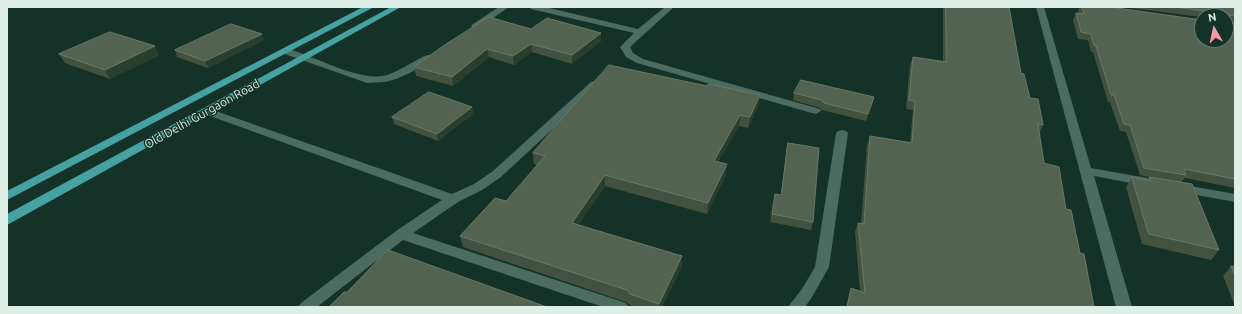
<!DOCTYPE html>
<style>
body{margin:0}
#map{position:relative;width:1242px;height:314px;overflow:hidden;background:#143228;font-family:Ubuntu,sans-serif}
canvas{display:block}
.frame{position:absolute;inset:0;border:8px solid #deefe8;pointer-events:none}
.north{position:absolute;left:1194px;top:8px;width:40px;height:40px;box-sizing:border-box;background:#143228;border:1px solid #657e75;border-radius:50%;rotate:351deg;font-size:11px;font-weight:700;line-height:16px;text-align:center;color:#deefe8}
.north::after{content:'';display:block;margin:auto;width:14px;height:18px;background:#f49aa6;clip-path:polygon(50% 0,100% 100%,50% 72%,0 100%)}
</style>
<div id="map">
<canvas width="1242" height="314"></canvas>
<div class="frame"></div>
<div class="north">N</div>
</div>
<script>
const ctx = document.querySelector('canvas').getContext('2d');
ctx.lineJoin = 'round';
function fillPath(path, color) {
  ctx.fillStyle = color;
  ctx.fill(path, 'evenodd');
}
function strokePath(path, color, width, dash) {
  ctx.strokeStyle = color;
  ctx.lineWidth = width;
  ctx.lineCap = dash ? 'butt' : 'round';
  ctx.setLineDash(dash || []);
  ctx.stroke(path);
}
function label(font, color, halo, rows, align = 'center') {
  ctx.font = font + ' Ubuntu,sans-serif';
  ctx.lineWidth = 3;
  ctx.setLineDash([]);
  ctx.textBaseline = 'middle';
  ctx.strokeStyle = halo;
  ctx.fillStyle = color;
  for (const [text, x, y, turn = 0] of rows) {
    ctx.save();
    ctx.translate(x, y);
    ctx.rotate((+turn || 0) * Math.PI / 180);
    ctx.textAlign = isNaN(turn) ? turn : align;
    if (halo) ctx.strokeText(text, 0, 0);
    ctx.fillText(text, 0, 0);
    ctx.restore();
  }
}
fillPath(new Path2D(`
 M 499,7 L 509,7 L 479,28 L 473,28 L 471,26 L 473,24 Z
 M 530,7 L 545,7 L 638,29 L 665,7 L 674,7 L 630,47 L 633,53 L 643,59 L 820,109 L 821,111 L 816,114 L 812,113 L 637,63 L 626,57 L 620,47 L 634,33 L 531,9 Z
 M 1036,7 L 1044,7 L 1091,168 L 1147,178 L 1151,179 L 1153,182 L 1151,185 L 1147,186 L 1094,176 L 1132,307 L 1116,307 Z
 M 285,48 C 312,55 356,80 382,76 C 397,75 423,53 432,55 L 434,57 L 410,73 L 396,79 L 385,82 L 367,83 L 282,53 L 280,51 L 282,49 Z
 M 595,81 L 599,82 L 600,84 L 599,86 L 501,177 L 482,190 L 458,202 L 413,233 L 626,303 L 629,307 L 603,307 L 403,240 L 317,307 L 298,307 L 301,303 L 396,231 L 442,200 L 202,113 L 201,111 L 206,108 L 210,109 L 452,194 L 474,184 L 493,171 L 591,82 Z
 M 842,130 L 846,131 L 848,133 L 829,267 L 812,297 L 805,307 L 788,307 L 802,289 L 815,267 L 836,133 L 838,131 Z
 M 1179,184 L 1235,194 L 1235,202 L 1175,191 L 1173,188 L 1175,185 Z`), '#4d6c61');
fillPath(new Path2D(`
 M 363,7 L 374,7 L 7,200 L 7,191 Z
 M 391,7 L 401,7 L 7,225 L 7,214 Z`), '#45a1a2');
fillPath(new Path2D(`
 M 936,7 L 1009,7 L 1021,73 L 1030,98 L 1043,125 L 1039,133 L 1044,163 L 1066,209 L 1080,253 L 1094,307 L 846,307 L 851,288 L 860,291 L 855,232 L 858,223 L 861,223 L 867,145 L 870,136 L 910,142 L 913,110 L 906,109 L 910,65 L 913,57 L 943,61 L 943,8 Z
 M 1080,7 L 1110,7 L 1202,40 L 1226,16 L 1202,16 L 1202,17 L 1122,7 L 1235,7 L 1235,23 L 1229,22 L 1229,23 L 1235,24 L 1235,188 L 1185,178 L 1181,182 L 1219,250 L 1211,260 L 1142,244 L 1126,187 L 1132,177 L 1147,181 L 1149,177 L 1140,175 L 1126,132 L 1120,131 L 1110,102 L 1108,102 L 1093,52 L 1091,52 L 1088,40 L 1078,39 L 1073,20 L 1076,13 L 1079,14 L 1078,11 Z
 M 531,29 L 601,33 L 601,41 L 572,64 L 532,52 L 514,65 L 489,57 L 453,86 L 416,76 L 414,67 Z
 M 264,40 L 208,68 L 177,57 L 175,50 Z
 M 59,54 L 159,55 L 110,79 L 65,63 Z
 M 794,93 L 874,97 L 872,104 L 866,121 L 822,110 L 820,108 L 793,100 Z
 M 759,105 L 748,128 L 739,126 L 718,162 L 726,175 L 707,214 L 605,186 L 578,225 L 682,256 L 681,268 L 662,307 L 635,307 L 630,305 L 626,302 L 463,247 L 460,236 L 506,201 L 537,165 L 534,164 L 533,153 Z
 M 472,107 L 473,114 L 438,141 L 394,124 L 392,117 Z
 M 788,143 L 813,222 L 811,230 L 770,222 L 775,194 L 781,195 Z
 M 1231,266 L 1235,267 L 1235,306 L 1223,276 Z`), '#43523e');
fillPath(new Path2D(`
 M 601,33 L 601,41 L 572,64 L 572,55 Z
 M 262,34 L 264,40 L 208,68 L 205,61 Z
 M 531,44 L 532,52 L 514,65 L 513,56 Z
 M 155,46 L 159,55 L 110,79 L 105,70 Z
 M 487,49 L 489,57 L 453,86 L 452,77 Z
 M 760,95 L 759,105 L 748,128 L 750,117 Z
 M 874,97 L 872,104 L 866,121 L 868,114 Z
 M 472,107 L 473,114 L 438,141 L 437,134 Z
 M 740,115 L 739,126 L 713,171 L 714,161 Z
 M 727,164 L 726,175 L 707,214 L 708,203 Z
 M 605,175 L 605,186 L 572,234 L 572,223 Z
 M 682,256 L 681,268 L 662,307 L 659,307 L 659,304 Z`), '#293e2d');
const building = new Path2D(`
 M 946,7 L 1009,7 L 1021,73 L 1024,74 L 1030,98 L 1038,99 L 1043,125 L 1038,124 L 1044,163 L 1059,167 L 1066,209 L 1071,210 L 1080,253 L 1084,254 L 1094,307 L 847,307 L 851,288 L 865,293 L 858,223 L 864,224 L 870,136 L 912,143 L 915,101 L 909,100 L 913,57 L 946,62 Z
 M 1082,7 L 1110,7 L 1202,20 L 1202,40 L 1226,40 L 1226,16 L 1207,16 L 1207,13 L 1206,11 L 1174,7 L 1235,7 L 1235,16 L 1229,15 L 1229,23 L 1235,24 L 1235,179 L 1184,169 L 1186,175 L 1144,168 L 1130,125 L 1124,124 L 1114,95 L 1111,95 L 1096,46 L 1094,45 L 1091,34 L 1081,32 L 1076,13 L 1084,14 Z
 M 489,17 L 531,29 L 547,18 L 601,33 L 572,55 L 531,44 L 513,56 L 487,49 L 452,77 L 414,67 L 443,46 Z
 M 231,24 L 262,34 L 205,61 L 175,50 Z
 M 110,32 L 155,46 L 105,70 L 59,54 Z
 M 609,65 L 707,86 L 708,84 L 760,95 L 750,117 L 740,115 L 714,161 L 727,164 L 708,203 L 605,175 L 572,223 L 682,256 L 659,304 L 630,294 L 627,290 L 460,236 L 495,198 L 506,201 L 545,156 L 533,153 Z
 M 801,80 L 874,97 L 868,114 L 824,103 L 822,100 L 794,93 Z
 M 429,92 L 472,107 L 437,134 L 392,117 Z
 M 788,143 L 819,148 L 813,222 L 772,214 L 775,194 L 781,195 Z
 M 1132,177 L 1151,181 L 1149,177 L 1192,184 L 1219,250 L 1149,234 Z
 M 388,250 L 547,307 L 329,307 L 344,292 L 347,292 Z
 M 1231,266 L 1235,267 L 1235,275 Z`);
fillPath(building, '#536350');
strokePath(building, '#697968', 1);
label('12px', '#deefe8', '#143228', [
 ["Old Delhi Gurgaon Road",202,114,-29]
]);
</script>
